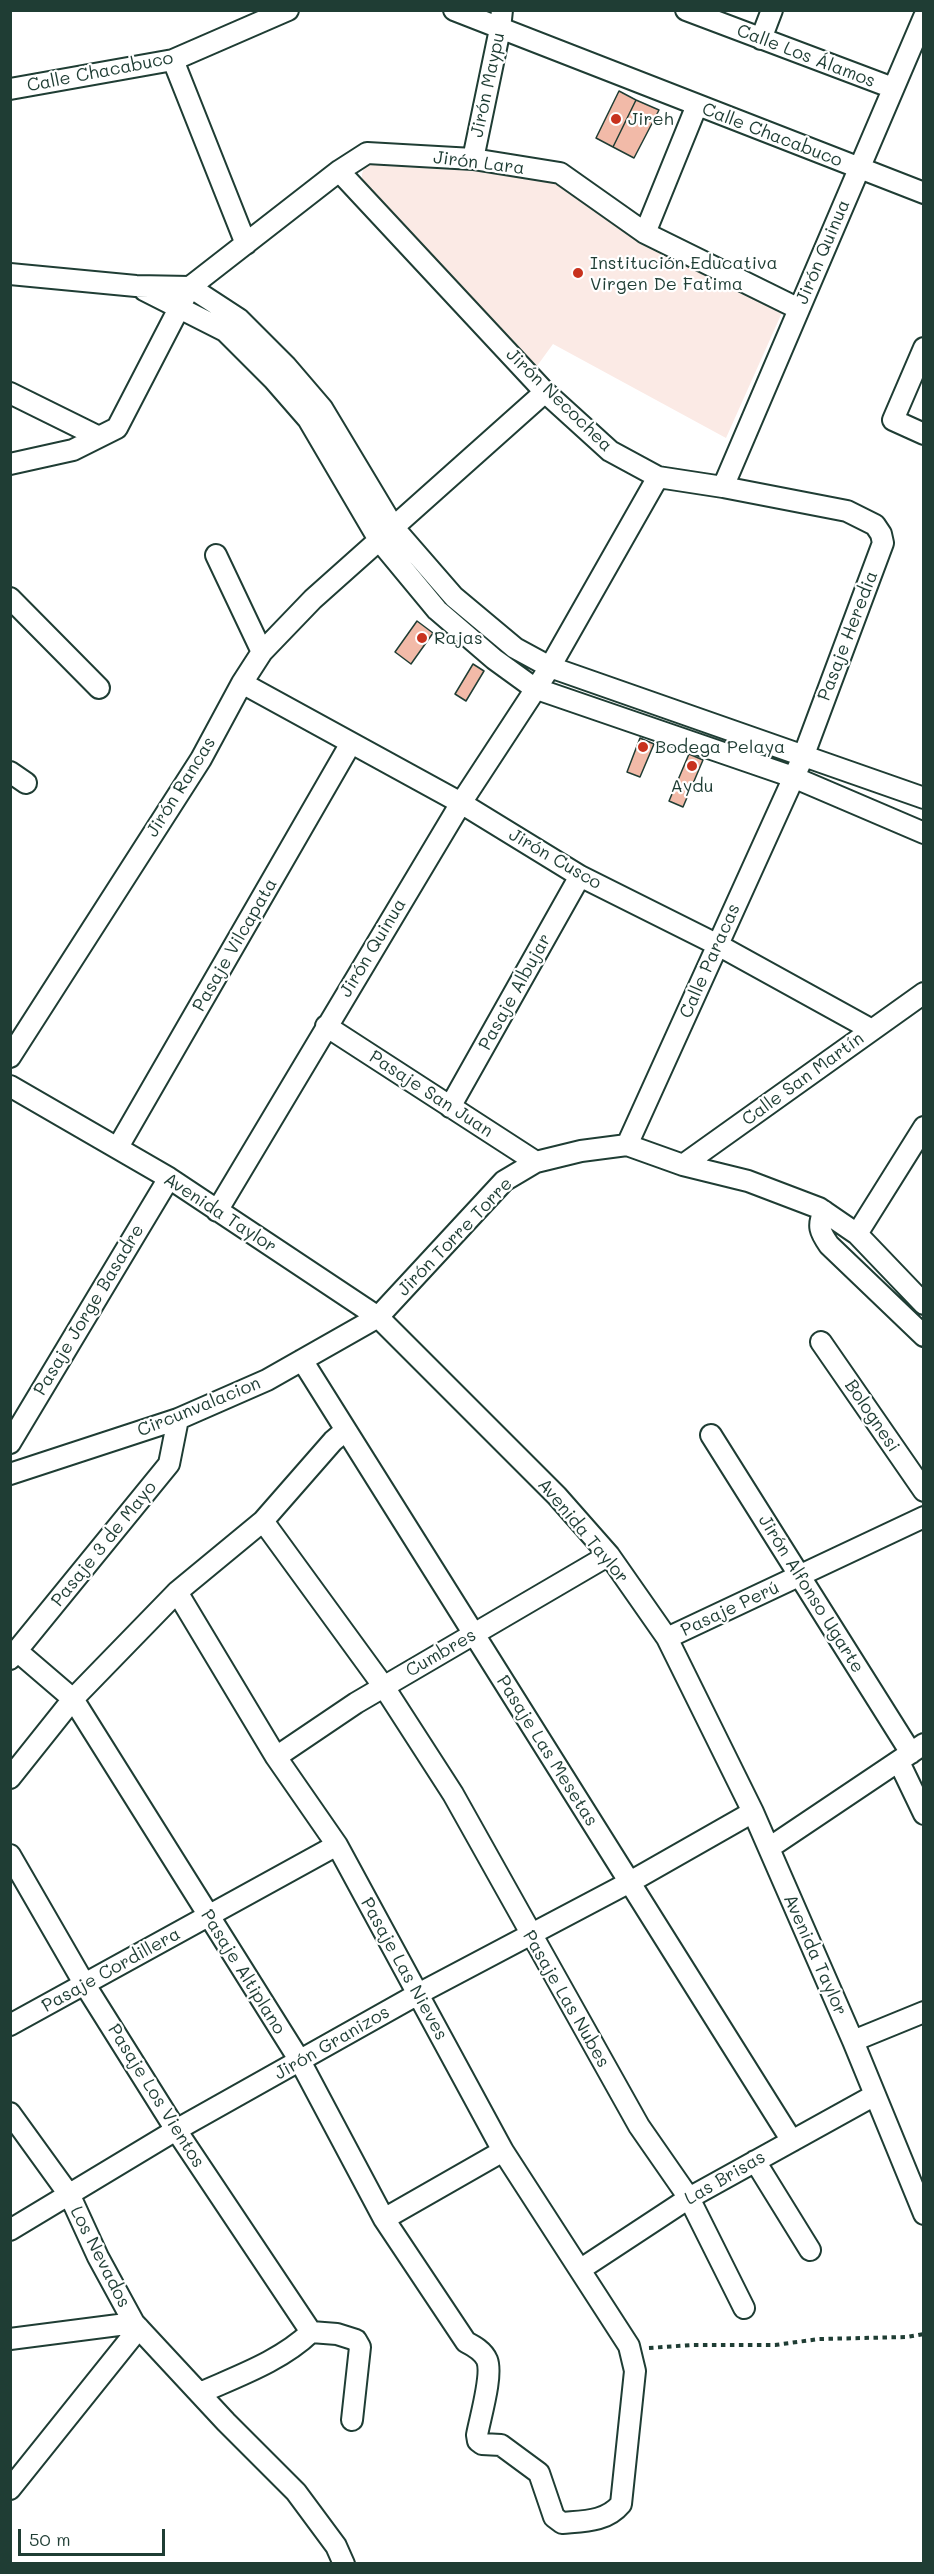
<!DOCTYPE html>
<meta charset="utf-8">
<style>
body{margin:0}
#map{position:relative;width:934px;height:2574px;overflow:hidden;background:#fff;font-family:Mali,sans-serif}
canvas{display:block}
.frame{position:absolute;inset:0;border:12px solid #1f3d34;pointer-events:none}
.scale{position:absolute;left:18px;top:2529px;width:147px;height:27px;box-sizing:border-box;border:3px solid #1f3d34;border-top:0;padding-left:8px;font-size:18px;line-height:21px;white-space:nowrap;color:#1f3d34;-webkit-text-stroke:4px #fff;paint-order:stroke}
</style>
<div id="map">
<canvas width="934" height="2574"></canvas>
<div class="frame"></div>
<div class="scale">50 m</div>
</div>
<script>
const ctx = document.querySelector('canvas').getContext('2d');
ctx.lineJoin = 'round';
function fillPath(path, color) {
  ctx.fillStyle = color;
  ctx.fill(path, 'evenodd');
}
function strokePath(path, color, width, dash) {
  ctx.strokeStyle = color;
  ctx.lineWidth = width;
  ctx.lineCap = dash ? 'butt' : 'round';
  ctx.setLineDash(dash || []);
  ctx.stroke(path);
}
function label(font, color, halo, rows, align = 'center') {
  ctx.font = font + ' Mali,sans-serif';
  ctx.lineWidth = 4.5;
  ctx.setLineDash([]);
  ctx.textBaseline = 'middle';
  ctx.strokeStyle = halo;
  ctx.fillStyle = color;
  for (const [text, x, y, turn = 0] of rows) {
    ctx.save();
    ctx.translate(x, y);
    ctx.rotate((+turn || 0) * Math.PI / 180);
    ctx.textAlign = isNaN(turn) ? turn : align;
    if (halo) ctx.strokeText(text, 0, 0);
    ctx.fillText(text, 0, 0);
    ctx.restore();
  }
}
fillPath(new Path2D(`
 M 366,162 L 517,174 L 561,180 L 784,308 L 726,438 L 553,344 L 537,366 L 362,190 L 362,174 Z`), '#fbeae5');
const building = new Path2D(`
 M 619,91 L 636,100 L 613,147 L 596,138 Z
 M 636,100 L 659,110 L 634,158 L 613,147 Z
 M 417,621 L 433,633 L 411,664 L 395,652 Z
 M 473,664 L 484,671 L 466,701 L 455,694 Z
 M 640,738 L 654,744 L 640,777 L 627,772 Z
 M 689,754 L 703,760 L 683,807 L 669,801 Z`);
fillPath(building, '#f2baa8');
strokePath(building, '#1f3d34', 1.5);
const minor = new Path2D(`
 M 454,10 L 924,193
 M 686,10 L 893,88
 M 761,39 L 772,10
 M 173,60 L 246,244
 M 10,89 L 173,60 L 288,10
 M 473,159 L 500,29 L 502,10
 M 339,171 L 545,392 L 610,451 L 658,477 L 723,487 L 847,511 L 875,525 L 881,534 L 883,543 L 803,757 L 627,1145
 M 645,233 L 697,105
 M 10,274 L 136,286 L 190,287 L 239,319 L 286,366 L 322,408 L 394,528 L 454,597 L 515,648 L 550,667 L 924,798
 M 144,290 L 225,331 L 274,380 L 308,419 L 379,540 L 437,610 L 494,659 L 534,688 L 793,777 L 924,833
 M 924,348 L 893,420 L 924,434
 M 10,393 L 99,437
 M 10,464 L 73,450 L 117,428 L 190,287 L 339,171 L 367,153 L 473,159 L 560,173 L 645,233 L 799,309
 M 723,487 L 924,17
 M 216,555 L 262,652
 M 10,598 L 99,688
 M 242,683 L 461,803 L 580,876 L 718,945 L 872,1030
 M 10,772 L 26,783
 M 326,1026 L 536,1162
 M 10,1057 L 201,759 L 242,683 L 262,652 L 313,599 L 545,392
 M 10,1086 L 169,1178 L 378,1317 L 557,1496 L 609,1555 L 667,1638 L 753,1812 L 853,2041 L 924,2214
 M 450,1107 L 580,876
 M 118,1147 L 351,743
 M 683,1165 L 924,993
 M 217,1211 L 461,803 L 550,667 L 658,477
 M 824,1211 C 817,1226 820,1232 829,1245 L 924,1336
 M 857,1234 L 924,1127
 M 821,1342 L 924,1491
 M 302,1360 L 792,2141
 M 711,1435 L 911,1753
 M 10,1443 L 169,1178
 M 10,1474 L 178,1419 L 267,1380 L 378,1317 L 504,1181 L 536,1162 L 581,1151 L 627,1145 L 683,1165 L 748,1181 L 819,1208 L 857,1234 L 924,1304
 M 263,1521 L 384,1687 L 453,1794 L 639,2126 L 689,2198 L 744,2308
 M 667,1638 L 924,1517
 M 17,1651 L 73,1699 L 300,2061 L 384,2219 L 466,2342 C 474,2346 483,2351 487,2360 C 493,2375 480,2418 477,2435 L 478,2441 L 482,2444 L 501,2445 L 539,2473 L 554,2517 L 562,2523 C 584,2521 606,2522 621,2504 L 635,2371 L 629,2346 L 503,2151 L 337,1845 L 276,1757 L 177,1592
 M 10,1659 L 169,1464 L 178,1419
 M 276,1757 L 356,1703 L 609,1555
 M 899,1762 L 924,1814
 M 10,1778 L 73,1699 L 177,1592 L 263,1521 L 333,1441 L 346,1430
 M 769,1848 L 924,1744
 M 10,1855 L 85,1985 L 176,2130 L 311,2332
 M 10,2025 L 337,1845
 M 853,2041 L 924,2012
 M 10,2113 L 70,2196 L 98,2257 L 134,2323 L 226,2422 L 296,2492 L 336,2546 L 344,2564
 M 755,2161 L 810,2250
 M 384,2219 L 503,2151
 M 10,2230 L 176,2130 L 418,1994 L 630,1882 L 753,1812
 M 581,2269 L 689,2198 L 875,2095
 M 10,2339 L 134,2323
 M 200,2393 C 238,2376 281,2361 311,2332 L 337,2334 L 356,2340 L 360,2347 L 352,2420
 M 10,2489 L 139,2328`);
strokePath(minor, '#1f3d34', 24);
strokePath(new Path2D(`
 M 649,2348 L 692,2345 L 775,2345 L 819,2339 L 907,2337 L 924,2334`), '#1f3d34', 4, [4.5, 4.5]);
strokePath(minor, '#fff', 20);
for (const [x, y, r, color] of [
 [616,119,6,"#c8321e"],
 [578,273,6,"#c8321e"],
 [422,638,6,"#c8321e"],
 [643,747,6,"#c8321e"],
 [692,766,6,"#c8321e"]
]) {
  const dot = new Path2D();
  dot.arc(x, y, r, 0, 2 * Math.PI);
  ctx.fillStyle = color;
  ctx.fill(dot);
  strokePath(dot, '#fff', 2);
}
label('18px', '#1f3d34', '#fff', [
 ["Calle Los Álamos",806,56,21],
 ["Calle Chacabuco",100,72,-11],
 ["Jirón Maypu",488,85,-78],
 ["Calle Chacabuco",772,135,21],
 ["Jirón Lara",479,163,7],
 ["Jirón Quinua",823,252,-67],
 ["Jirón Necochea",559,400,44],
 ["Pasaje Heredia",848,636,-69],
 ["Jirón Rancas",181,787,-58],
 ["Jirón Cusco",555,859,30],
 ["Pasaje Vilcapata",235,945,-60],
 ["Jirón Quinua",373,948,-59],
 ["Calle Paracas",710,961,-66],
 ["Pasaje Albujar",515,992,-61],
 ["Calle San Martín",803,1079,-36],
 ["Pasaje San Juan",431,1094,33],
 ["Avenida Taylor",220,1213,33],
 ["Jirón Torre Torre",455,1237,-46],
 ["Pasaje Jorge Basadre",89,1310,-59],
 ["Circunvalacion",199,1407,-22],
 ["Bolognesi",872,1416,56],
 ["Avenida Taylor",583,1531,50],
 ["Pasaje 3 de Mayo",104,1544,-51],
 ["Jirón Alfonso Ugarte",811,1594,58],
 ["Pasaje Perú",730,1609,-25],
 ["Cumbres",441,1653,-30],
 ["Pasaje Las Mesetas",547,1751,58],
 ["Avenida Taylor",815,1955,66],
 ["Pasaje Las Nieves",404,1969,61],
 ["Pasaje Cordillera",111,1970,-29],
 ["Pasaje Altiplano",243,1972,58],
 ["Pasaje Las Nubes",566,1999,60],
 ["Jirón Granizos",332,2043,-30],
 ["Pasaje Los Vientos",156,2096,58],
 ["Las Brisas",725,2178,-30],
 ["Los Nevados",100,2257,63]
]);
label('18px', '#1f3d34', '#fff', [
 ["Jireh",628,119],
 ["Institución Educativa",590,263],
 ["Virgen De Fatima",590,284],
 ["Rajas",434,638],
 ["Bodega Pelaya",655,747],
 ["Aydu",692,786,"center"]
], 'left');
</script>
